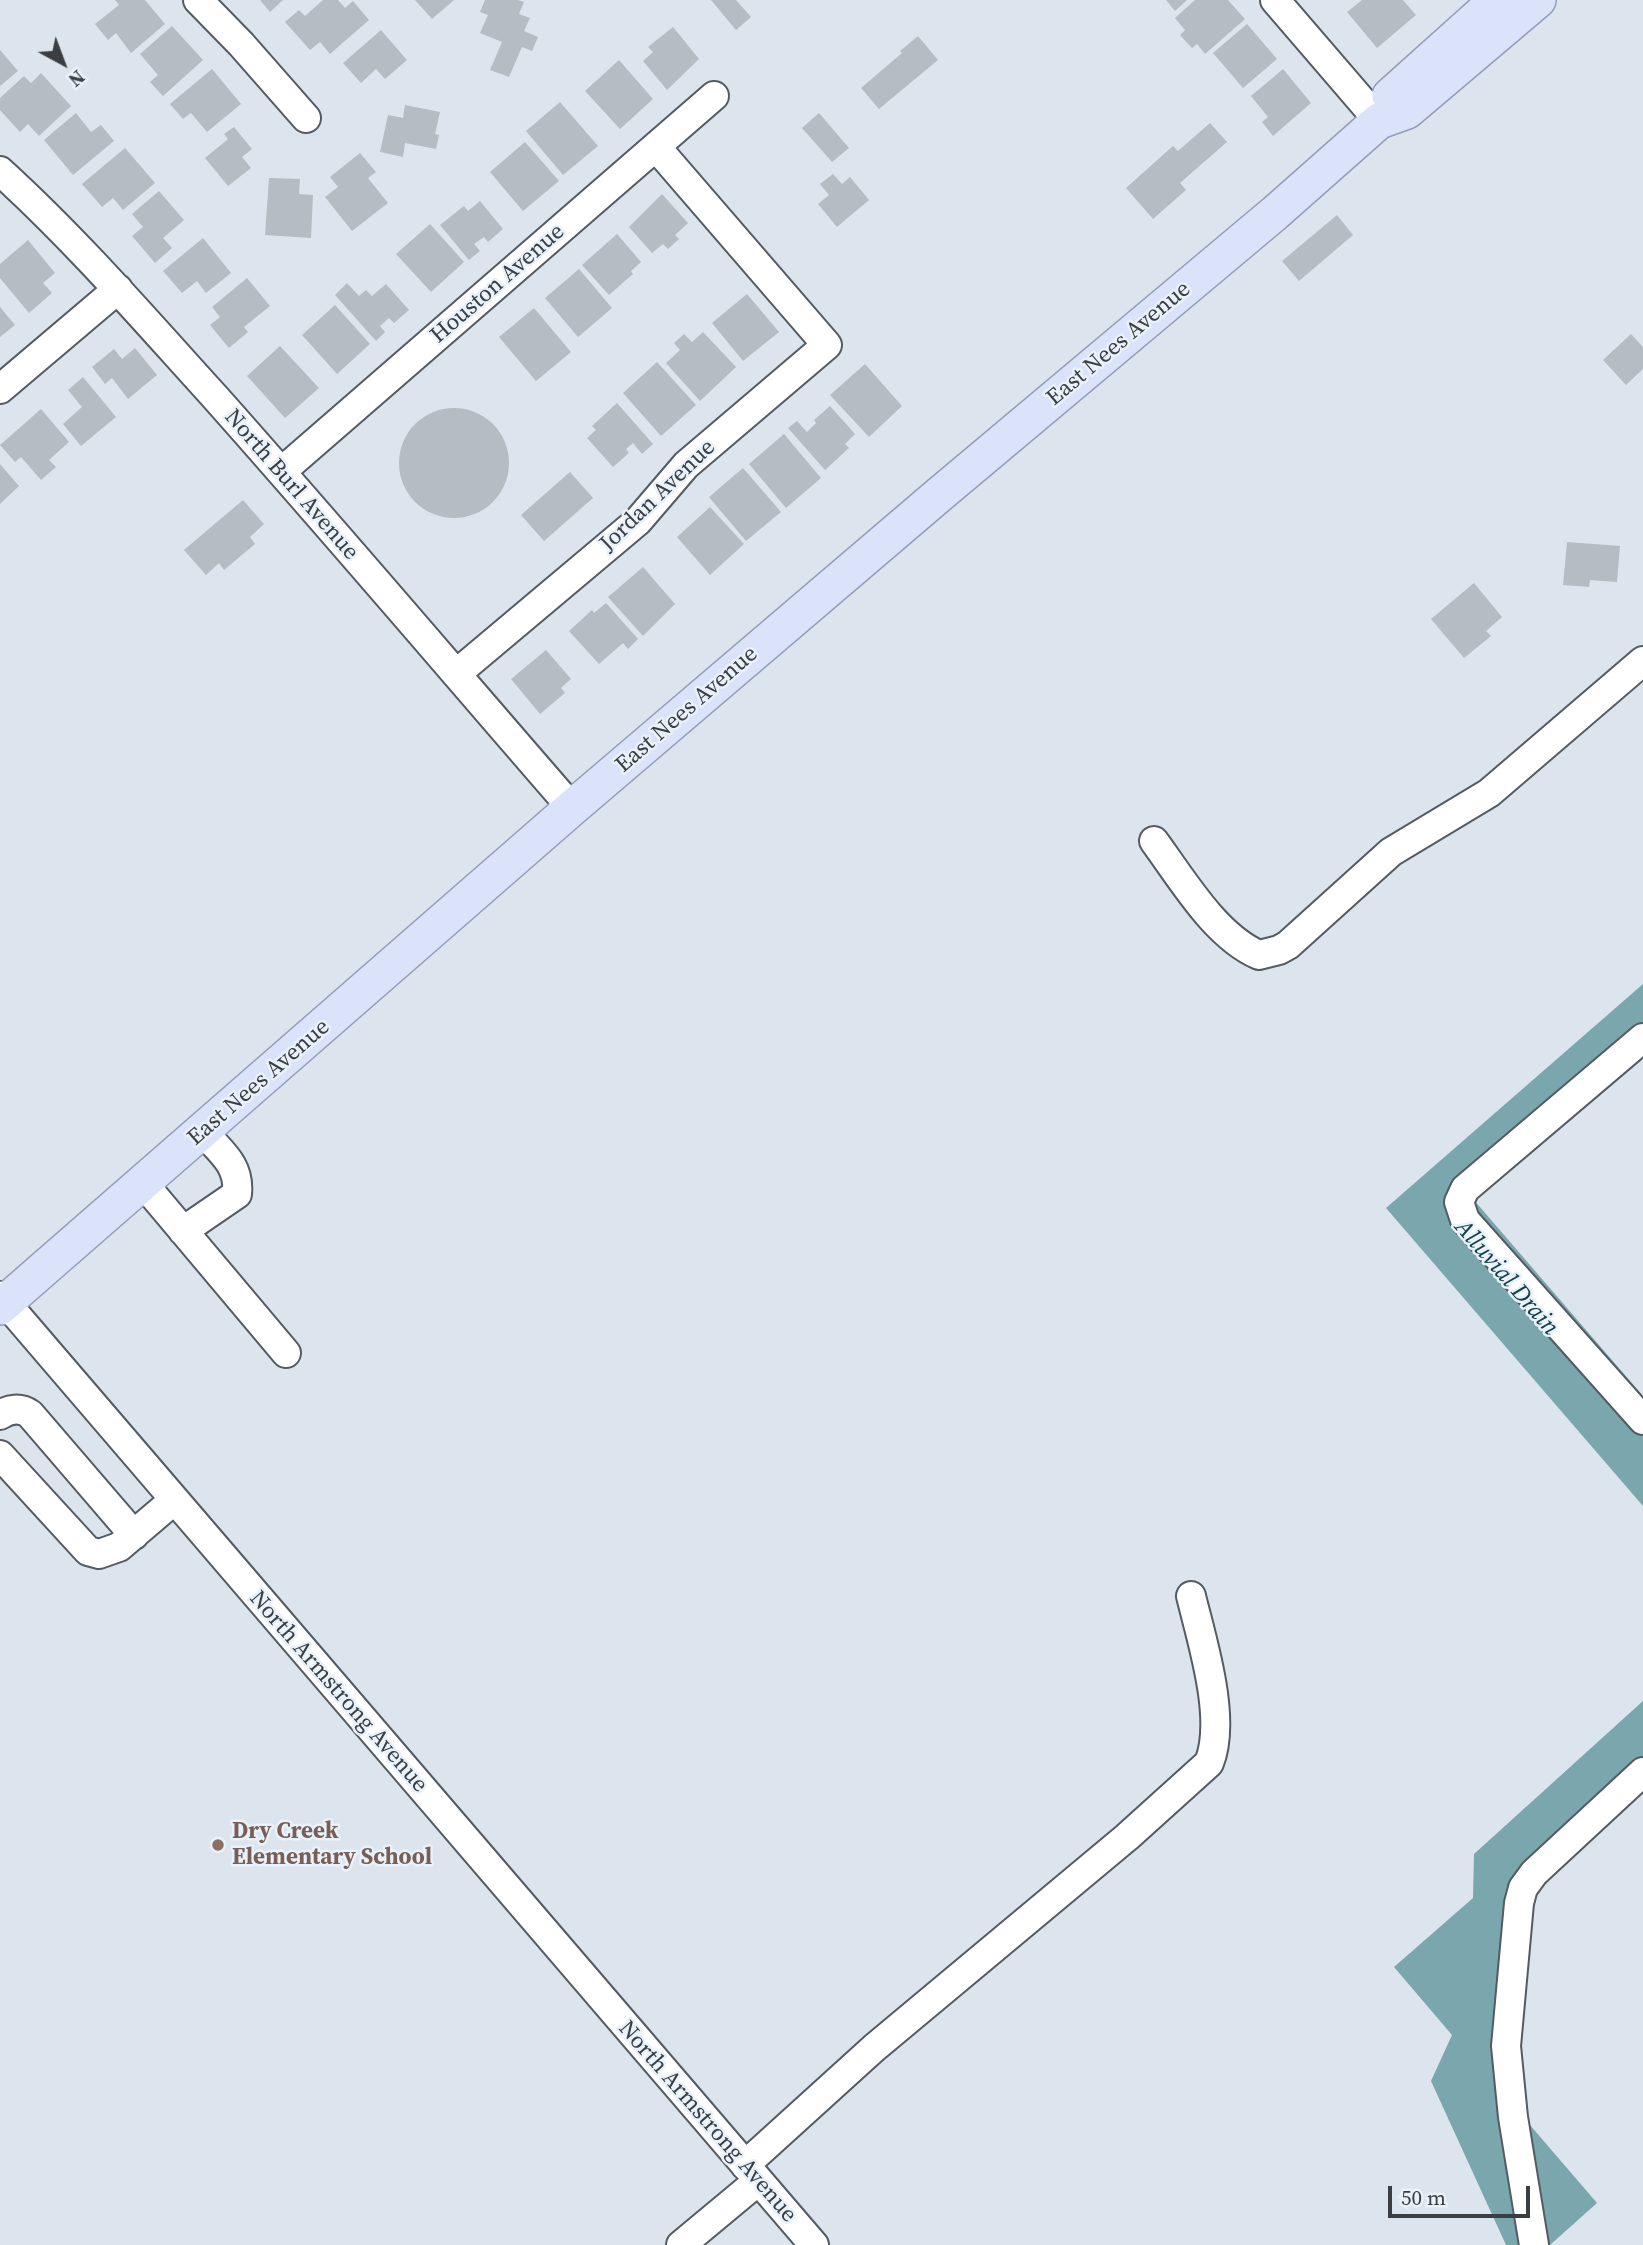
<!DOCTYPE html>
<style>
body{margin:0}
#map{position:relative;width:1643px;height:2245px;overflow:hidden;background:#dce4ed;font-family:"Source Serif 4",serif}
canvas{display:block}
.north{position:absolute;left:28px;top:28px;width:70px;height:70px;-webkit-text-stroke:5px #e9f1fa;paint-order:stroke;rotate:139deg;font-size:19px;font-weight:700;line-height:28px;text-align:center;color:#3a3d41}
.north::after{content:'';display:block;margin:auto;width:24px;height:32px;background:#3a3d41;clip-path:polygon(50% 0,100% 100%,50% 72%,0 100%)}
.scale{position:absolute;left:1388px;top:2186px;width:142px;height:32px;box-sizing:border-box;border:4px solid #3a3d41;border-top:0;padding-left:9px;font-size:21px;line-height:24px;white-space:nowrap;color:#3a3d41;-webkit-text-stroke:5px #e9f1fa;paint-order:stroke}
</style>
<div id="map">
<canvas width="1643" height="2245"></canvas>
<div class="north">N</div>
<div class="scale">50 m</div>
</div>
<script>
const ctx = document.querySelector('canvas').getContext('2d');
ctx.lineJoin = 'round';
function fillPath(path, color) {
  ctx.fillStyle = color;
  ctx.fill(path, 'evenodd');
}
function strokePath(path, color, width, dash) {
  ctx.strokeStyle = color;
  ctx.lineWidth = width;
  ctx.lineCap = dash ? 'butt' : 'round';
  ctx.setLineDash(dash || []);
  ctx.stroke(path);
}
function label(font, color, halo, rows, align = 'center') {
  ctx.font = font + ' "Source Serif 4",serif';
  ctx.lineWidth = 5;
  ctx.setLineDash([]);
  ctx.textBaseline = 'middle';
  ctx.strokeStyle = halo;
  ctx.fillStyle = color;
  for (const [text, x, y, turn = 0] of rows) {
    ctx.save();
    ctx.translate(x, y);
    ctx.rotate((+turn || 0) * Math.PI / 180);
    ctx.textAlign = isNaN(turn) ? turn : align;
    if (halo) ctx.strokeText(text, 0, 0);
    ctx.fillText(text, 0, 0);
    ctx.restore();
  }
}
fillPath(new Path2D(`
 M 1643,984 L 1643,1055 L 1473,1199 L 1643,1396 L 1643,1506 L 1386,1208 Z
 M 1643,1701 L 1643,1787 L 1526,1887 L 1505,2096 L 1597,2203 L 1550,2245 L 1506,2245 L 1431,2081 L 1452,2035 L 1394,1967 L 1473,1898 L 1474,1854 Z`), '#7aa6ae');
fillPath(new Path2D(`
 M 115,0 L 145,0 L 165,24 L 131,53 L 116,33 L 108,40 L 95,24 L 119,5 Z
 M 260,0 L 283,0 L 270,12 Z
 M 323,0 L 338,0 L 345,8 L 353,1 L 369,20 L 330,54 L 320,42 L 310,50 L 285,22 L 299,10 L 305,16 Z
 M 415,0 L 454,0 L 432,19 Z
 M 485,0 L 518,0 L 524,2 L 519,14 L 530,18 L 524,31 L 538,37 L 532,51 L 522,47 L 509,77 L 490,70 L 502,42 L 480,33 L 488,15 L 480,12 Z
 M 711,0 L 736,0 L 751,17 L 736,30 Z
 M 1166,0 L 1187,0 L 1175,11 Z
 M 1195,0 L 1228,0 L 1245,19 L 1205,54 L 1197,44 L 1192,48 L 1180,35 L 1185,30 L 1175,18 Z
 M 1362,0 L 1403,0 L 1416,15 L 1377,48 L 1347,12 Z
 M 1247,24 L 1277,59 L 1243,88 L 1213,53 Z
 M 172,26 L 203,60 L 163,96 L 150,82 L 158,75 L 140,54 Z
 M 673,27 L 699,59 L 667,90 L 643,61 L 653,52 L 648,47 Z
 M 381,30 L 407,60 L 385,79 L 376,69 L 361,83 L 343,63 Z
 M 918,36 L 938,60 L 879,109 L 861,88 L 902,53 L 900,51 Z
 M 0,50 L 18,71 L 0,86 Z
 M 619,60 L 653,99 L 620,129 L 585,91 Z
 M 212,69 L 241,104 L 207,132 L 191,113 L 183,119 L 170,104 Z
 M 1283,69 L 1311,103 L 1273,136 L 1262,122 L 1268,117 L 1251,96 Z
 M 41,73 L 71,106 L 39,136 L 28,124 L 20,132 L 0,110 L 0,98 L 24,76 L 31,83 Z
 M 560,102 L 598,146 L 563,175 L 526,131 Z
 M 405,105 L 440,112 L 435,134 L 439,135 L 436,149 L 405,143 L 403,157 L 380,152 L 388,115 L 403,118 Z
 M 76,113 L 91,132 L 101,125 L 114,141 L 73,175 L 44,140 Z
 M 819,113 L 849,148 L 832,162 L 802,128 Z
 M 1210,123 L 1227,142 L 1180,183 L 1186,190 L 1153,219 L 1126,188 L 1173,146 L 1178,151 Z
 M 234,127 L 252,149 L 242,157 L 251,168 L 228,186 L 205,158 L 228,139 L 224,134 Z
 M 525,142 L 559,181 L 523,211 L 490,172 Z
 M 125,148 L 155,183 L 123,210 L 113,198 L 102,207 L 82,184 Z
 M 360,153 L 376,172 L 368,178 L 388,203 L 352,231 L 325,197 L 338,187 L 330,177 Z
 M 833,174 L 842,184 L 850,177 L 869,200 L 837,227 L 818,204 L 829,195 L 820,184 Z
 M 269,178 L 300,179 L 299,194 L 313,195 L 311,238 L 265,235 Z
 M 159,191 L 184,220 L 163,238 L 172,248 L 155,263 L 132,236 L 143,227 L 132,214 Z
 M 662,194 L 688,223 L 675,235 L 679,239 L 668,249 L 663,244 L 652,253 L 629,227 Z
 M 480,201 L 503,229 L 488,242 L 484,237 L 474,244 L 480,251 L 469,260 L 440,225 L 464,206 L 468,211 Z
 M 1337,215 L 1353,235 L 1299,281 L 1282,261 Z
 M 430,224 L 464,262 L 431,292 L 396,254 Z
 M 617,234 L 641,262 L 631,271 L 633,274 L 609,295 L 582,265 Z
 M 203,238 L 231,273 L 206,293 L 197,281 L 182,293 L 163,271 Z
 M 28,240 L 55,273 L 43,283 L 52,293 L 29,313 L 0,278 L 0,264 Z
 M 579,269 L 612,308 L 578,337 L 545,298 Z
 M 247,278 L 270,306 L 244,327 L 248,332 L 229,348 L 210,325 L 220,317 L 212,307 Z
 M 347,283 L 359,296 L 366,290 L 372,296 L 386,284 L 409,310 L 394,323 L 389,318 L 380,326 L 385,332 L 376,341 L 335,295 Z
 M 747,294 L 779,332 L 743,361 L 712,323 Z
 M 335,305 L 370,344 L 337,374 L 302,335 Z
 M 0,307 L 15,325 L 0,337 Z
 M 534,308 L 571,352 L 536,381 L 499,337 Z
 M 703,332 L 736,367 L 700,401 L 666,363 L 680,350 L 674,343 L 684,334 L 692,342 Z
 M 1631,334 L 1643,347 L 1643,369 L 1626,385 L 1603,360 Z
 M 280,346 L 319,388 L 285,418 L 247,376 Z
 M 135,348 L 157,375 L 128,399 L 112,378 L 105,384 L 92,367 L 114,349 L 122,359 Z
 M 657,362 L 696,405 L 661,436 L 623,393 Z
 M 865,364 L 902,406 L 869,437 L 830,395 Z
 M 83,377 L 116,417 L 81,446 L 63,424 L 82,407 L 68,390 Z
 M 617,403 L 653,444 L 642,454 L 633,443 L 626,449 L 629,453 L 613,467 L 587,438 L 596,430 L 592,426 Z
 M 830,406 L 855,434 L 845,444 L 849,448 L 825,470 L 788,428 L 797,421 L 807,432 L 816,423 L 814,420 Z
 M399 463a55 55 0 1 1 110 0a55 55 0 1 1-110 0Z
 M 41,409 L 69,442 L 49,460 L 56,467 L 41,480 L 21,457 L 15,462 L 0,445 Z
 M 784,434 L 821,478 L 786,508 L 749,464 Z
 M 0,464 L 19,486 L 0,504 Z
 M 743,468 L 781,512 L 746,541 L 709,497 Z
 M 570,472 L 593,498 L 544,541 L 521,515 Z
 M 243,500 L 264,524 L 250,537 L 255,544 L 224,570 L 219,563 L 206,575 L 184,550 Z
 M 710,507 L 744,544 L 710,575 L 677,537 Z
 M 1567,542 L 1620,546 L 1617,582 L 1590,580 L 1589,587 L 1563,585 Z
 M 643,567 L 675,604 L 643,636 L 608,597 Z
 M 1474,583 L 1502,617 L 1486,631 L 1491,636 L 1464,658 L 1431,619 Z
 M 606,603 L 638,639 L 628,649 L 623,643 L 599,664 L 569,631 L 592,610 L 594,613 Z
 M 546,650 L 571,679 L 561,688 L 565,693 L 540,714 L 511,679 Z`), '#b4bcc4');
const minor = new Path2D(`
 M 198,0 L 241,44 L 306,118
 M 1275,0 L 1379,121
 M 0,171 C 77,241 145,320 215,397 C 336,533 453,671 572,808
 M 0,389 L 118,289
 M 281,472 L 714,96
 M 456,674 L 638,521 L 686,465 L 827,345 L 656,147
 M 1154,841 C 1182,879 1215,936 1259,955 L 1279,950 L 1288,945 L 1391,852 L 1489,793 L 1643,661
 M 1643,1038 L 1465,1189 L 1459,1202 L 1465,1220 L 1643,1420
 M 143,1183 L 286,1353
 M 183,1231 L 237,1194 C 240,1165 221,1152 203,1132
 M 0,1296 L 814,2245
 M 0,1415 C 9,1409 20,1407 30,1414 L 134,1535
 M 0,1455 L 88,1551 L 99,1554 L 119,1547 L 173,1501
 M 745,2165 L 874,2048 L 1127,1837 L 1209,1763 C 1227,1719 1202,1641 1191,1596
 M 681,2245 L 758,2181
 M 1534,2245 L 1513,2117 L 1506,2046 L 1519,1903 L 1523,1888 L 1534,1873 L 1643,1772`);
const major = new Path2D(`
 M 1390,96 L 1497,0
 M 0,1307 L 572,808 L 940,494 L 1275,213 L 1379,121 L 1407,111 L 1538,0`);
strokePath(minor, '#545b62', 32);
strokePath(major, '#929db7', 38);
strokePath(minor, '#fff', 28);
strokePath(major, '#dae3fa', 35);
for (const [x, y, r, color] of [
 [218,1845,7,"#8d6e63"]
]) {
  const dot = new Path2D();
  dot.arc(x, y, r, 0, 2 * Math.PI);
  ctx.fillStyle = color;
  ctx.fill(dot);
  strokePath(dot, '#e9f1fa', 2.5);
}
label('23px', '#3a3d41', '#e9f1fa', [
 ["Houston Avenue",498,284,-41],
 ["East Nees Avenue",1119,344,-40],
 ["North Burl Avenue",291,485,49],
 ["Jordan Avenue",658,496,-44],
 ["East Nees Avenue",687,710,-41],
 ["East Nees Avenue",259,1083,-41],
 ["North Armstrong Avenue",338,1692,49],
 ["North Armstrong Avenue",707,2122,49]
]);
label('bold 23px', '#785e54', '#e9f1fa', [
 ["Dry Creek",232,1832],
 ["Elementary School",232,1858]
], 'left');
label('italic 24px', '#143e45', '#e9f1fa', [
 ["Alluvial Drain",1506,1278,49]
]);
</script>
